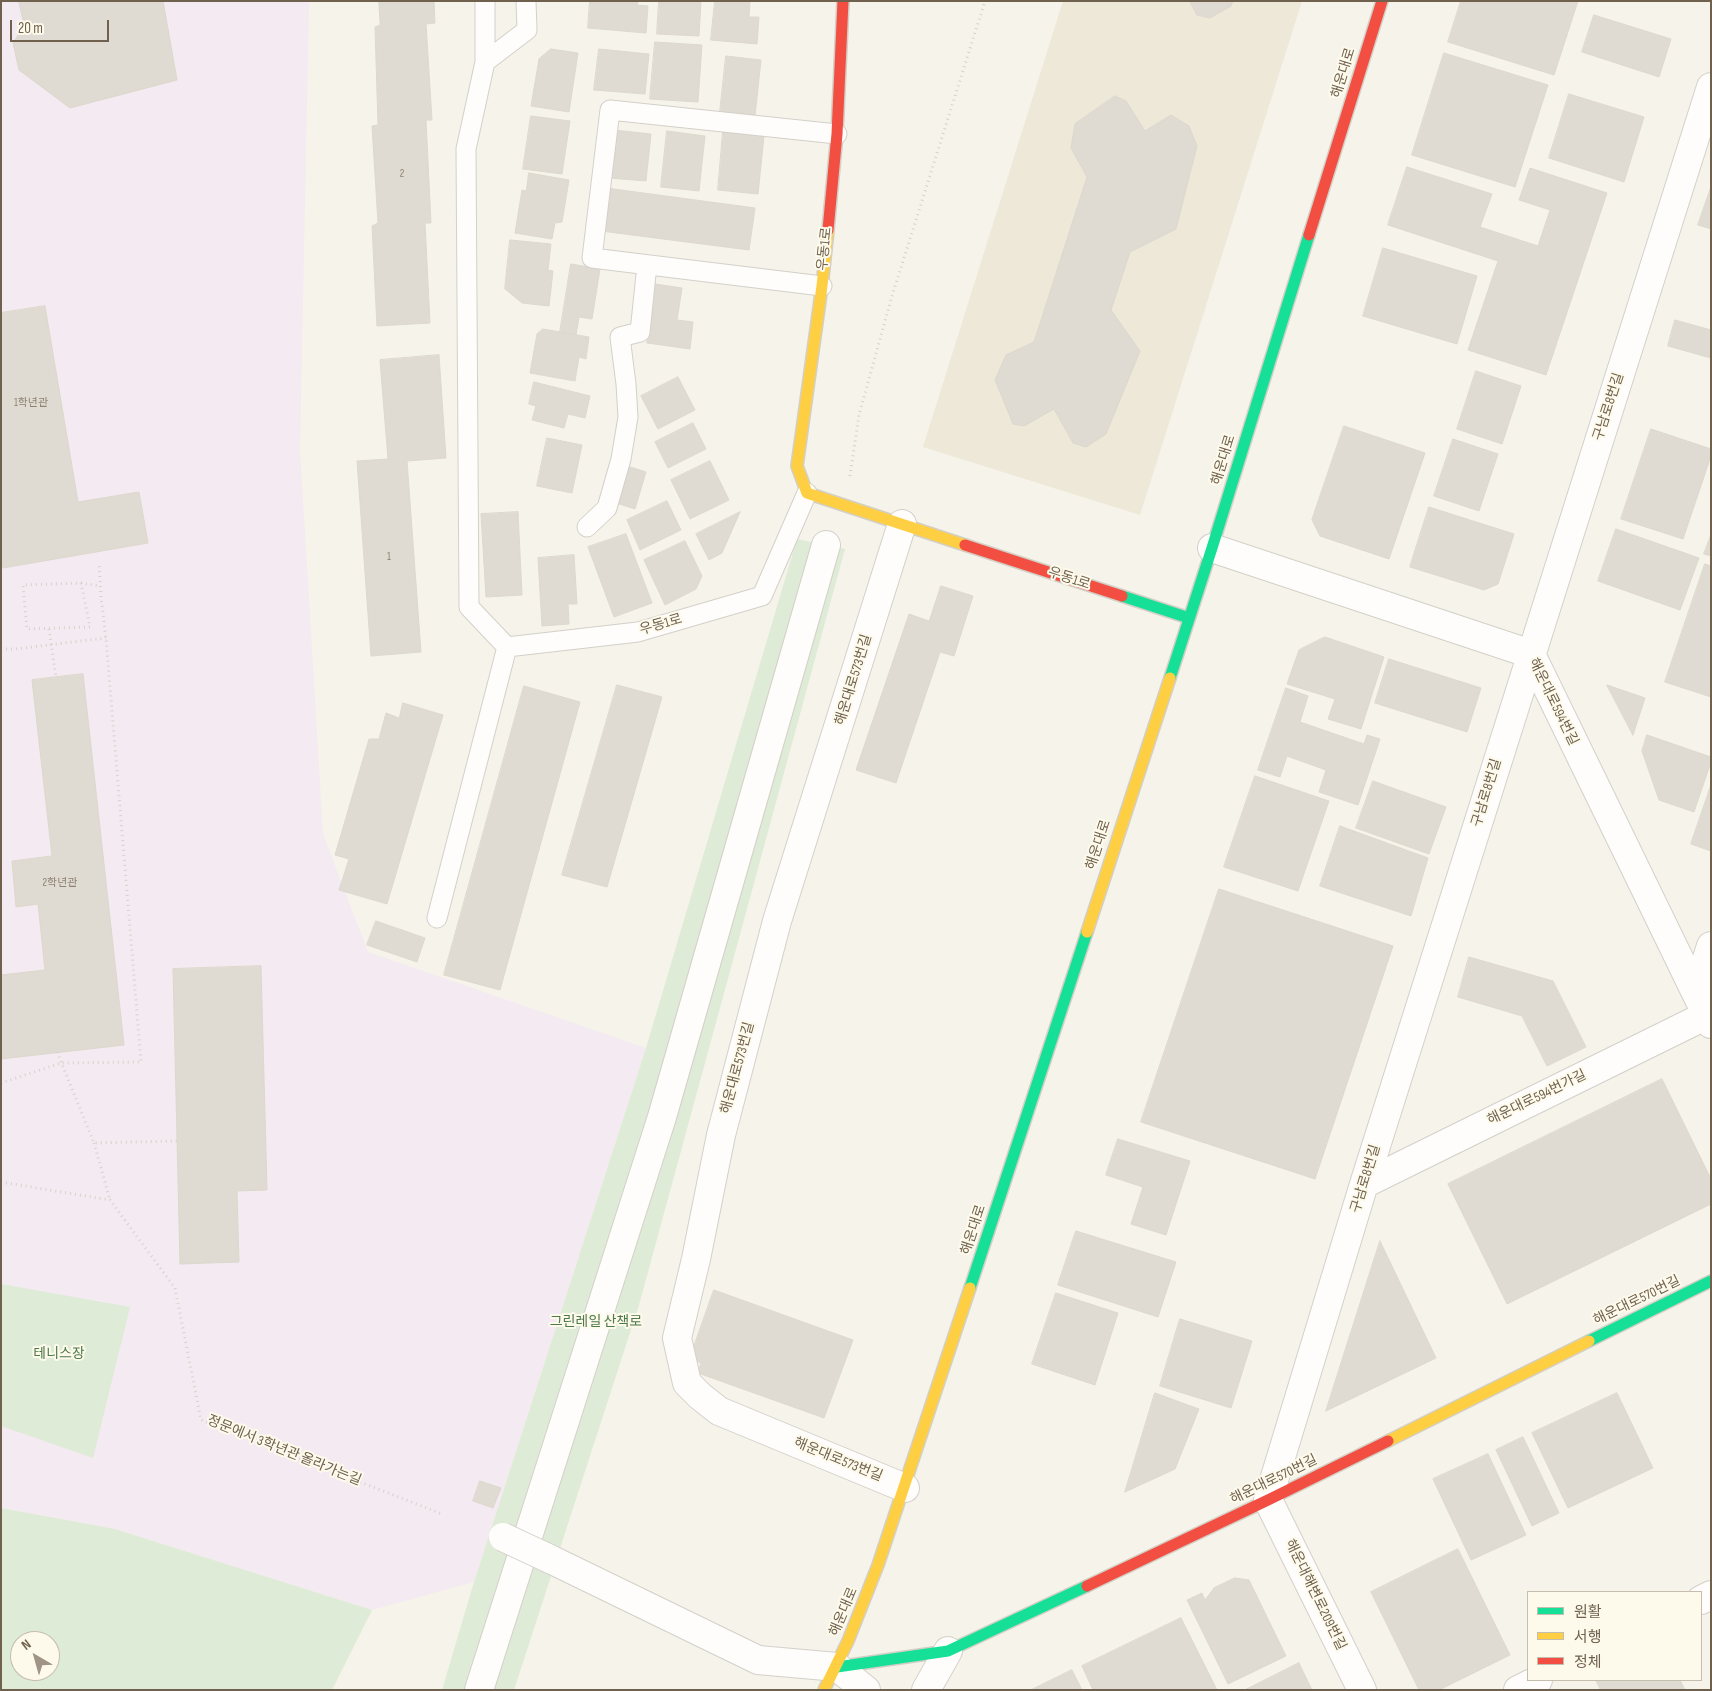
<!DOCTYPE html>
<meta charset="utf-8">
<style>
body{margin:0}
#map{position:relative;width:1712px;height:1691px;overflow:hidden;background:#f5f3ea;font-family:"Sofia Sans Condensed","Noto Sans KR",sans-serif}
canvas{display:block}
.frame{position:absolute;inset:0;border:2px solid #70614e;pointer-events:none}
.legend{position:absolute;left:1527px;top:1591px;width:175px;height:90px;box-sizing:border-box;background:#fdfaec;border:1px solid #c5bdad;margin:0;padding:6px 9px;list-style:none;font-size:15px;color:#70614e}
.legend li{display:flex;align-items:center;gap:10px;height:25px}
.legend b{width:25px;border:1px solid #c5bdad}
.north{position:absolute;left:10px;top:1631px;width:50px;height:50px;box-sizing:border-box;background:#fdfaec;border:1px solid #c5bdad;border-radius:50%;rotate:322deg;font-size:14px;font-weight:700;line-height:20px;text-align:center;color:#70614e}
.north::after{content:'';display:block;margin:auto;width:18px;height:22px;background:#9f9485;clip-path:polygon(50% 0,100% 100%,50% 72%,0 100%)}
.scale{position:absolute;left:10px;top:20px;width:99px;height:22px;box-sizing:border-box;border:2px solid #70614e;border-top:0;padding-left:6px;font-size:15px;line-height:18px;white-space:nowrap;color:#70614e;-webkit-text-stroke:4px #fdfaec;paint-order:stroke}
</style>
<div id="map">
<canvas width="1712" height="1691"></canvas>
<div class="frame"></div>
<ul class="legend">
<li><b style="height:6px;background:#16e098"></b>원활</li>
<li><b style="height:6px;background:#ffcf43"></b>서행</li>
<li><b style="height:6px;background:#f24e42"></b>정체</li>
</ul>
<div class="north">N</div>
<div class="scale">20 m</div>
</div>
<script>
const ctx = document.querySelector('canvas').getContext('2d');
ctx.lineJoin = 'round';
function fillPath(path, color) {
  ctx.fillStyle = color;
  ctx.fill(path, 'evenodd');
}
function strokePath(path, color, width, dash) {
  ctx.strokeStyle = color;
  ctx.lineWidth = width;
  ctx.lineCap = dash ? 'butt' : 'round';
  ctx.setLineDash(dash || []);
  ctx.stroke(path);
}
function label(font, color, halo, rows, align = 'center') {
  ctx.font = font + ' "Sofia Sans Condensed","Noto Sans KR",sans-serif';
  ctx.lineWidth = 4;
  ctx.setLineDash([]);
  ctx.textBaseline = 'middle';
  ctx.strokeStyle = halo;
  ctx.fillStyle = color;
  for (const [text, x, y, turn = 0] of rows) {
    ctx.save();
    ctx.translate(x, y);
    ctx.rotate((+turn || 0) * Math.PI / 180);
    ctx.textAlign = isNaN(turn) ? turn : align;
    if (halo) ctx.strokeText(text, 0, 0);
    ctx.fillText(text, 0, 0);
    ctx.restore();
  }
}
fillPath(new Path2D(`
 M 1063,1 L 1302,1 L 1140,515 L 923,447 Z`), '#ede8d8');
fillPath(new Path2D(`
 M 1,1 L 309,1 L 300,450 L 323,834 L 368,952 L 646,1048 L 474,1582 L 372,1610 L 115,1529 L 1,1508 Z`), '#f4eaf1');
fillPath(new Path2D(`
 M 797,539 L 845,549 L 639,1305 L 514,1690 L 442,1690 L 474,1582 L 646,1048 Z
 M 1,1284 L 130,1307 L 93,1458 L 1,1426 Z
 M 1,1508 L 115,1529 L 372,1610 L 332,1690 L 1,1690 ZM 20,1641 L 50,1641 L 50,1671 L 20,1671 Z`), '#deebd6');
const building = new Path2D(`
 M 19,1 L 163,1 L 177,80 L 70,108 L 19,70 L 13,43 L 24,26 Z
 M 379,1 L 434,1 L 435,23 L 426,24 L 432,120 L 426,120 L 431,223 L 425,223 L 430,323 L 377,326 L 372,226 L 378,223 L 372,126 L 378,125 L 375,27 L 380,25 Z
 M 590,1 L 638,1 L 637,5 L 648,6 L 646,33 L 588,28 Z
 M 659,1 L 701,1 L 699,36 L 657,34 Z
 M 715,1 L 750,1 L 749,17 L 759,17 L 757,44 L 711,40 Z
 M 1190,1 L 1233,1 L 1231,6 L 1210,18 L 1197,15 Z
 M 1461,1 L 1578,1 L 1554,75 L 1448,42 Z
 M 1594,15 L 1671,39 L 1659,77 L 1582,52 Z
 M 655,42 L 702,45 L 698,102 L 650,99 Z
 M 551,49 L 578,53 L 569,112 L 531,106 L 539,59 Z
 M 599,49 L 649,54 L 645,94 L 594,90 Z
 M 1444,53 L 1548,85 L 1515,187 L 1412,155 Z
 M 726,56 L 761,60 L 755,116 L 720,112 Z
 M 1569,94 L 1644,117 L 1624,182 L 1549,158 Z
 M 1115,96 L 1126,101 L 1145,131 L 1171,115 L 1189,126 L 1197,146 L 1176,229 L 1130,252 L 1111,310 L 1140,351 L 1106,434 L 1086,447 L 1073,443 L 1054,409 L 1024,426 L 1013,424 L 995,380 L 1006,355 L 1034,342 L 1087,177 L 1071,148 L 1075,124 Z
 M 531,116 L 570,121 L 562,174 L 523,169 Z
 M 614,130 L 651,134 L 646,181 L 609,178 Z
 M 667,131 L 705,136 L 699,191 L 661,187 Z
 M 723,132 L 764,136 L 758,194 L 718,190 Z
 M 1407,167 L 1492,194 L 1480,227 L 1538,246 L 1550,210 L 1519,200 L 1530,168 L 1607,193 L 1546,375 L 1468,350 L 1498,261 L 1388,225 Z
 M 529,173 L 569,180 L 562,222 L 555,223 L 552,239 L 515,233 L 522,190 L 526,191 Z
 M 1711,187 L 1711,229 L 1698,225 Z
 M 606,188 L 755,208 L 749,250 L 601,231 Z
 M 510,240 L 551,244 L 548,270 L 553,271 L 549,306 L 522,303 L 505,289 Z
 M 1383,248 L 1477,276 L 1457,344 L 1363,316 Z
 M 571,264 L 600,269 L 592,319 L 579,317 L 576,335 L 560,332 Z
 M 655,284 L 682,288 L 677,320 L 693,322 L 690,349 L 647,343 Z
 M 45,306 L 78,502 L 139,492 L 148,543 L 3,568 L 1,558 L 1,313 Z
 M 1675,320 L 1711,330 L 1711,358 L 1668,346 Z
 M 543,329 L 589,337 L 586,359 L 579,357 L 575,381 L 530,373 L 537,334 Z
 M 439,355 L 446,458 L 407,461 L 421,652 L 371,656 L 357,461 L 388,459 L 380,360 Z
 M 1476,371 L 1521,386 L 1502,444 L 1457,429 Z
 M 678,377 L 695,410 L 658,429 L 641,396 Z
 M 534,382 L 590,396 L 585,418 L 568,414 L 564,428 L 532,420 L 536,406 L 529,404 Z
 M 693,423 L 706,449 L 668,468 L 655,442 Z
 M 1344,426 L 1425,453 L 1389,559 L 1320,536 L 1312,520 Z
 M 1651,429 L 1711,449 L 1711,456 L 1683,539 L 1621,519 Z
 M 547,438 L 582,445 L 572,493 L 537,486 Z
 M 1453,439 L 1498,454 L 1479,511 L 1434,496 Z
 M 710,461 L 729,500 L 690,519 L 671,480 Z
 M 624,465 L 646,472 L 635,509 L 613,502 Z
 M 667,501 L 681,530 L 640,550 L 627,520 Z
 M 1429,507 L 1514,534 L 1498,584 L 1484,590 L 1410,567 Z
 M 518,512 L 522,595 L 486,597 L 481,514 Z
 M 740,512 L 722,553 L 709,560 L 696,534 Z
 M 1616,529 L 1699,558 L 1680,610 L 1598,581 Z
 M 626,534 L 652,603 L 614,617 L 588,547 Z
 M 1711,535 L 1711,556 L 1704,554 Z
 M 685,541 L 702,576 L 696,589 L 665,605 L 644,560 Z
 M 574,555 L 577,604 L 568,604 L 569,624 L 542,626 L 538,558 Z
 M 1705,564 L 1711,566 L 1711,697 L 1665,682 Z
 M 941,586 L 973,596 L 954,656 L 940,652 L 896,783 L 856,770 L 909,614 L 929,621 Z
 M 1325,637 L 1384,657 L 1361,729 L 1328,719 L 1335,699 L 1287,684 L 1299,650 Z
 M 1389,659 L 1481,688 L 1467,732 L 1375,703 Z
 M 83,674 L 124,1045 L 1,1059 L 1,975 L 45,970 L 38,904 L 16,907 L 12,861 L 52,856 L 32,680 Z
 M 617,685 L 662,697 L 607,887 L 562,875 Z
 M 1607,685 L 1645,698 L 1633,735 Z
 M 524,686 L 580,702 L 500,990 L 444,975 Z
 M 1286,688 L 1308,696 L 1300,722 L 1364,744 L 1367,735 L 1380,739 L 1358,805 L 1319,792 L 1326,770 L 1287,756 L 1280,777 L 1258,770 Z
 M 403,703 L 443,715 L 387,904 L 339,890 L 349,859 L 335,855 L 369,739 L 379,739 L 386,713 L 399,718 Z
 M 1647,735 L 1711,757 L 1711,762 L 1694,812 L 1659,800 L 1642,751 Z
 M 1255,776 L 1329,801 L 1298,891 L 1224,867 Z
 M 1373,781 L 1446,807 L 1429,854 L 1356,828 Z
 M 1711,785 L 1711,851 L 1691,844 Z
 M 1340,826 L 1428,858 L 1411,916 L 1320,886 Z
 M 1219,889 L 1393,946 L 1315,1179 L 1141,1122 Z
 M 376,921 L 425,938 L 417,962 L 367,945 Z
 M 1469,957 L 1553,981 L 1586,1047 L 1547,1066 L 1522,1016 L 1458,997 Z
 M 261,966 L 267,1190 L 237,1191 L 239,1262 L 180,1264 L 173,969 Z
 M 1662,1079 L 1711,1179 L 1711,1204 L 1507,1304 L 1448,1184 Z
 M 1118,1139 L 1190,1161 L 1166,1235 L 1131,1224 L 1143,1187 L 1106,1175 Z
 M 1076,1231 L 1176,1262 L 1158,1317 L 1058,1285 Z
 M 1380,1241 L 1436,1358 L 1326,1411 Z
 M 714,1290 L 853,1340 L 824,1418 L 698,1373 L 701,1363 L 690,1358 Z
 M 1056,1293 L 1118,1313 L 1095,1385 L 1032,1364 Z
 M 1180,1319 L 1252,1341 L 1231,1408 L 1160,1386 Z
 M 1155,1393 L 1199,1409 L 1175,1469 L 1125,1492 Z
 M 1617,1393 L 1653,1468 L 1568,1508 L 1532,1433 Z
 M 1523,1437 L 1559,1513 L 1532,1526 L 1496,1450 Z
 M 1488,1454 L 1526,1535 L 1471,1560 L 1433,1479 Z
 M 480,1481 L 501,1488 L 493,1508 L 473,1501 Z
 M 1458,1549 L 1510,1655 L 1439,1690 L 1419,1690 L 1371,1592 Z
 M 1235,1578 L 1249,1580 L 1286,1656 L 1228,1684 L 1187,1600 L 1202,1593 L 1205,1600 L 1214,1588 Z
 M 1181,1618 L 1217,1690 L 1093,1690 L 1082,1666 Z
 M 1299,1663 L 1312,1690 L 1245,1690 Z
 M 1072,1670 L 1082,1690 L 1031,1690 Z
 M 1596,1680 L 1680,1680 L 1685,1690 L 1601,1690 Z`);
fillPath(building, '#e0dbd2');
strokePath(building, '#ddd8cd', 1);
const lane = new Path2D(`
 M 485,1 L 485,62 L 466,149 L 469,607 L 507,647
 M 485,62 L 527,30 L 526,1
 M 822,286 L 592,258 L 610,110 L 837,134
 M 587,527 L 607,508 L 621,459 L 628,417 L 626,384 L 620,337 L 640,332 L 647,265
 M 507,647 L 638,632 L 762,596 L 807,493
 M 437,918 L 507,647`);
const street = new Path2D(`
 M 902,524 L 777,921 L 721,1135 L 696,1259 L 677,1338 L 687,1383 L 700,1396 L 719,1411 L 905,1488
 M 1212,548 L 1531,654 L 1711,1024
 M 1696,993 L 1711,946
 M 1364,1184 L 1711,1013
 M 550,1559 L 758,1660 L 837,1667 L 866,1690
 M 1701,1600 L 1711,1595
 M 479,1690 L 662,1117 L 826,545
 M 926,1690 L 948,1651
 M 1362,1690 L 1268,1500 L 1364,1184 L 1711,87
 M 1518,1690 L 1538,1680`);
const fast = new Path2D(`
 M 1122,596 L 1189,618
 M 1170,678 L 1212,548 L 1309,235
 M 970,1288 L 1087,932
 M 1589,1341 L 1711,1281
 M 837,1667 L 948,1651 L 1087,1586`);
const slow = new Path2D(`
 M 828,230 L 822,286 L 797,466 L 807,493 L 965,545
 M 1087,932 L 1170,678
 M 1388,1441 L 1589,1341
 M 824,1690 L 848,1641 L 878,1565 L 970,1288`);
const jam = new Path2D(`
 M 828,230 L 837,134 L 843,1
 M 1309,235 L 1382,1
 M 965,545 L 1122,596
 M 1087,1586 L 1268,1500 L 1388,1441`);
strokePath(lane, '#d4d0c9', 21);
strokePath(street, '#d4d0c9', 30);
strokePath(fast, '#d3cfc5', 14);
strokePath(slow, '#d3cfc5', 14);
strokePath(jam, '#d3cfc5', 14);
strokePath(new Path2D(`
 M 850,476 L 859,415 L 892,296 L 985,1
 M 81,583 L 90,627 L 27,629 L 23,585 L 81,583 L 100,586
 M 1,649 L 15,649 L 106,638
 M 57,1052 L 94,1143 L 177,1141
 M 1,1083 L 61,1063 L 141,1062 L 106,638 L 101,597 L 99,563
 M 94,1143 L 110,1200
 M 1,1182 L 110,1200 L 175,1288 L 201,1420 L 442,1514`), '#d6d2cb', 3, [1, 4]);
strokePath(lane, '#fefdfc', 19);
strokePath(street, '#fefdfc', 28);
strokePath(fast, '#16e098', 11);
strokePath(slow, '#ffcf43', 11);
strokePath(jam, '#f24e42', 11);
const streetBridge = new Path2D(`
 M 503,1537 L 550,1559`);
strokePath(streetBridge, '#d4d0c9', 30, []);
strokePath(new Path2D(`
 M 49,629 L 56,677`), '#d6d2cb', 3, [1, 4]);
strokePath(streetBridge, '#fefdfc', 28);
label('11px', '#8e8271', null, [
 ["2",402,174],
 ["1학년관",31,403],
 ["1",389,557],
 ["2학년관",60,883]
]);
label('14px', '#70614e', '#fdfaec', [
 ["해운대로",1344,73,-73],
 ["우동1로",825,249,-84],
 ["구남로8번길",1609,407,-72],
 ["해운대로",1224,460,-73],
 ["우동1로",1069,579,18],
 ["우동1로",661,625,-16],
 ["해운대로573번길",854,680,-73],
 ["해운대로594번길",1553,702,64],
 ["구남로8번길",1487,793,-73],
 ["해운대로",1099,845,-72],
 ["해운대로573번길",738,1068,-75],
 ["해운대로594번가길",1537,1098,-26],
 ["구남로8번길",1366,1179,-73],
 ["해운대로",974,1230,-72],
 ["해운대로570번길",1637,1301,-26],
 ["정문에서 3학년관 올라가는길",284,1451,22],
 ["해운대로573번길",838,1460,22],
 ["해운대로570번길",1274,1480,-26],
 ["해운대해변로209번길",1315,1595,64],
 ["해운대로",844,1612,-67]
]);
label('14px', '#4e7a4b', '#fdfaec', [
 ["그린레일 산책로",596,1322],
 ["테니스장",59,1354]
]);
</script>
